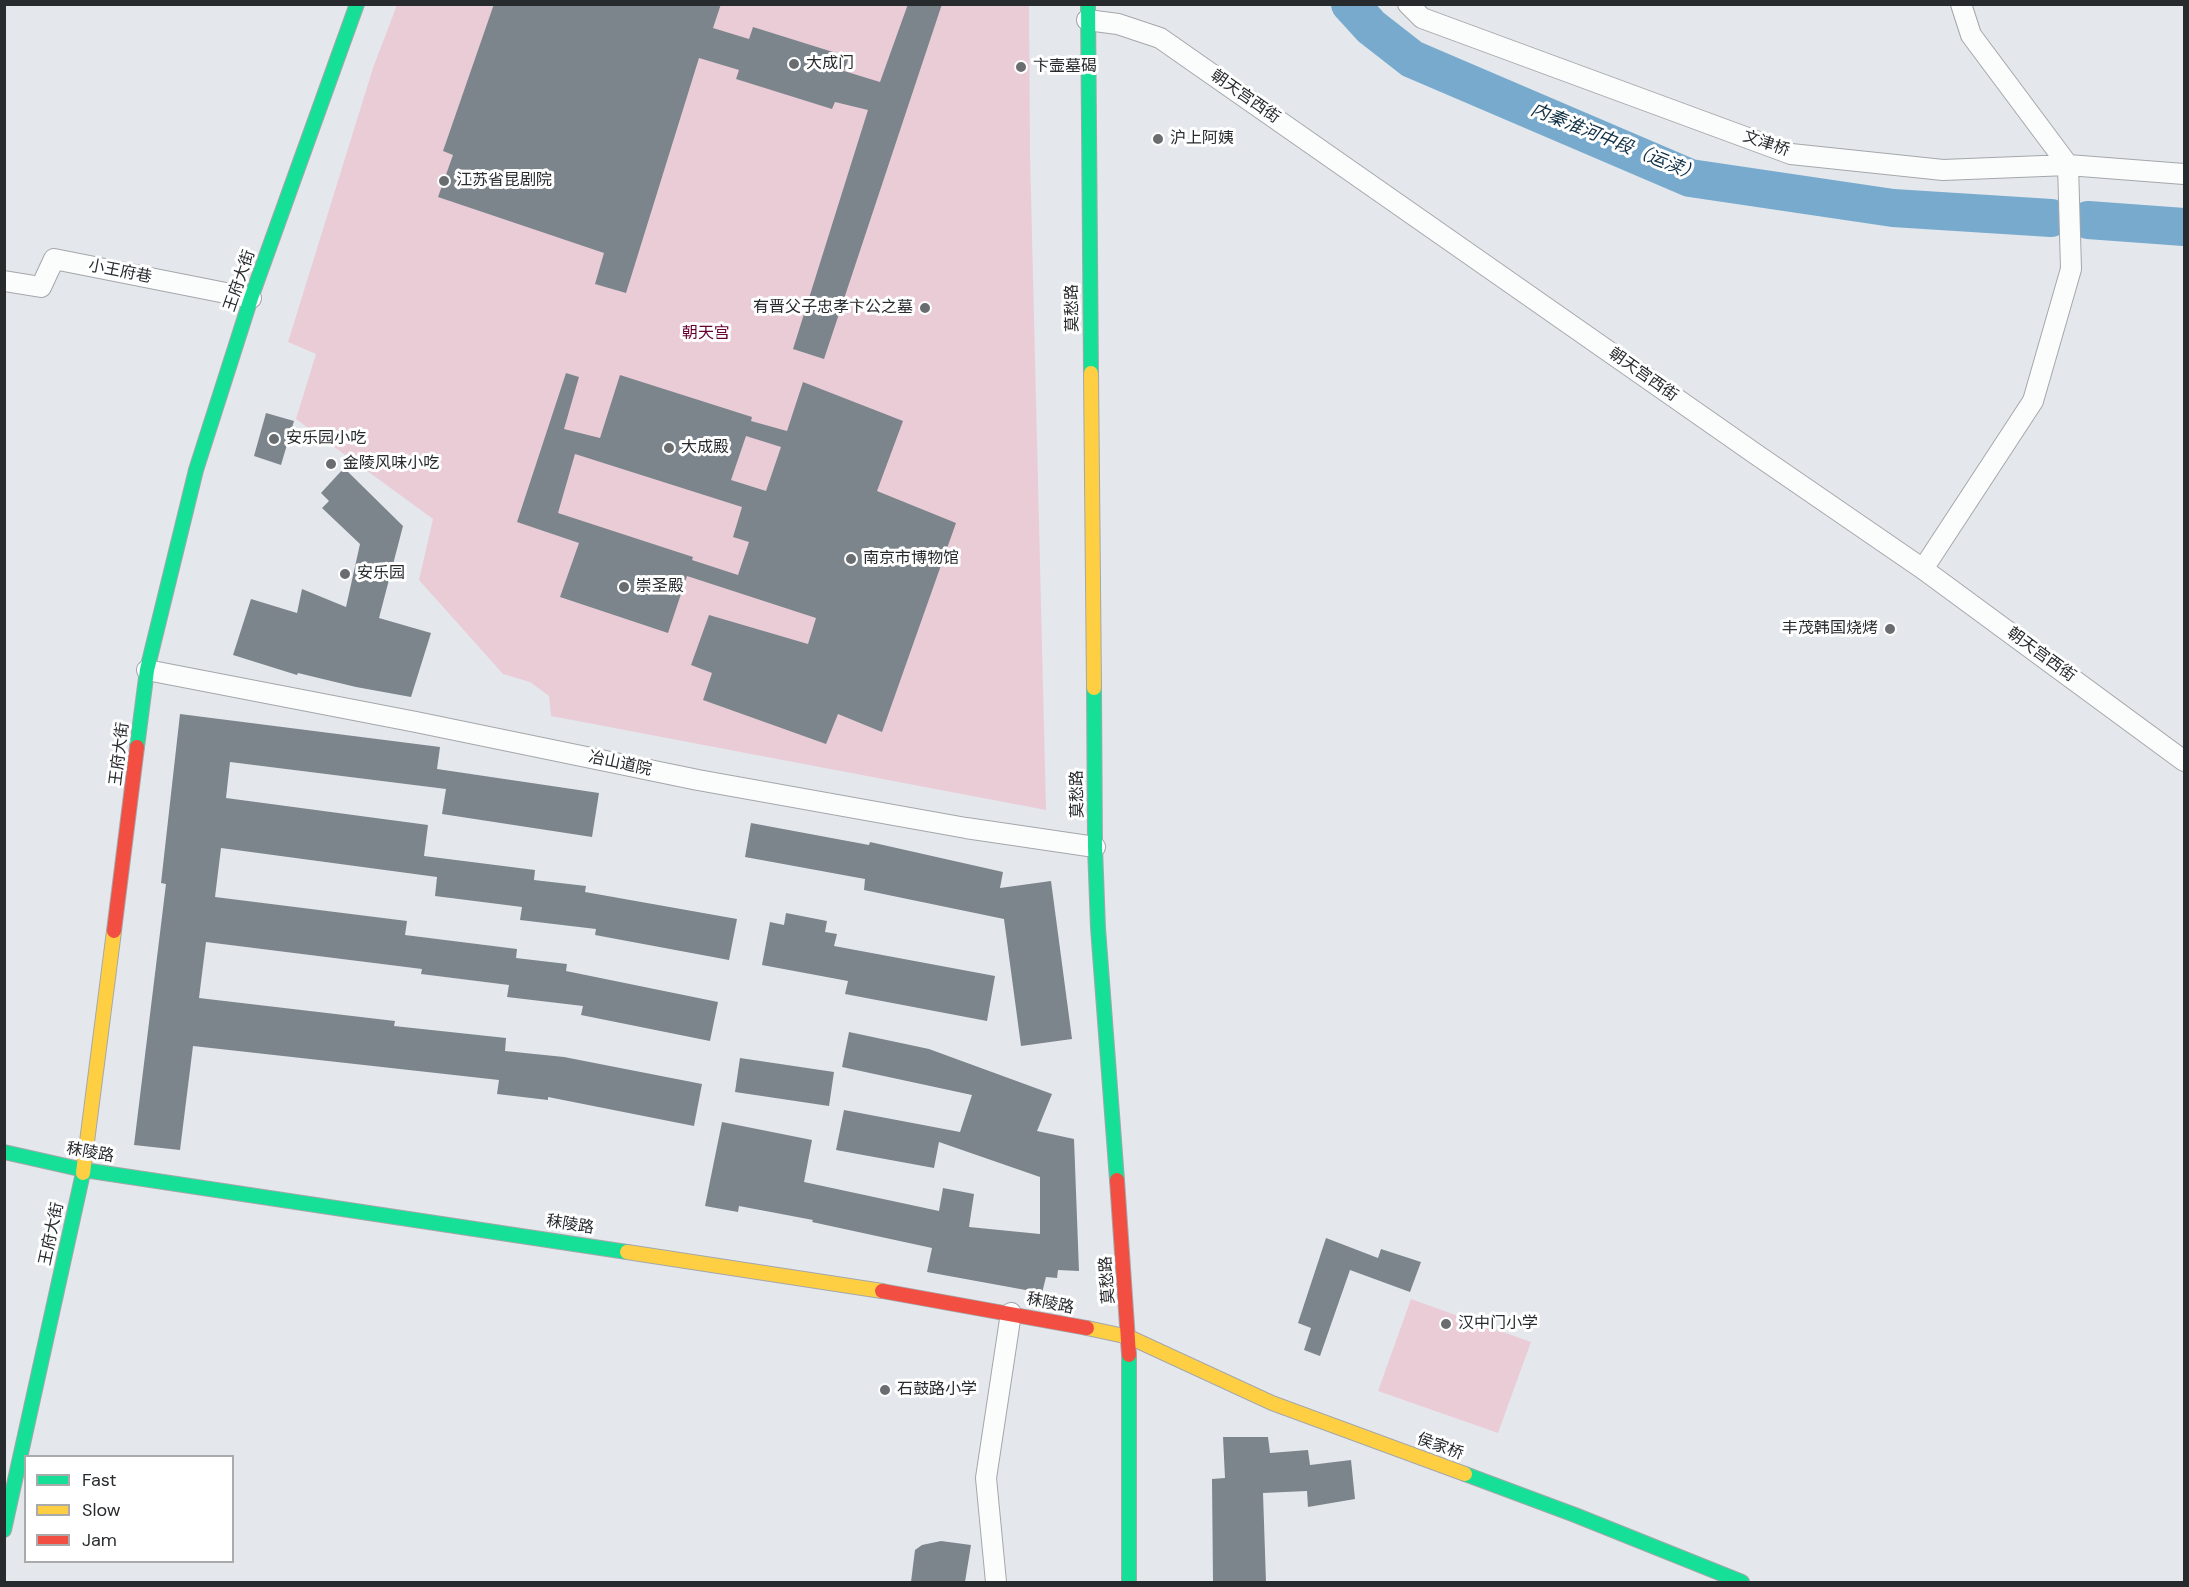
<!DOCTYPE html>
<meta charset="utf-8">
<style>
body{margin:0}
#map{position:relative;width:2189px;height:1587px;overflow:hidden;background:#e4e8ec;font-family:"DM Sans",sans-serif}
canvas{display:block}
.frame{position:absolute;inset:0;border:6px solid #282b2e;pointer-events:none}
.legend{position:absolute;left:24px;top:1455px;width:210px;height:108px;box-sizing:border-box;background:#fff;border:2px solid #a9aaab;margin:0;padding:8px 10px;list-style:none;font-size:18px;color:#282b2e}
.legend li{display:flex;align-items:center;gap:12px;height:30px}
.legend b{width:30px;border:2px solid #a9aaab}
</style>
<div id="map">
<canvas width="2189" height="1587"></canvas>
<div class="frame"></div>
<ul class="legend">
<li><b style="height:8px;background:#16e098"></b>Fast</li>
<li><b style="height:8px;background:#ffcf43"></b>Slow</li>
<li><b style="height:8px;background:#f24e42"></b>Jam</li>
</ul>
</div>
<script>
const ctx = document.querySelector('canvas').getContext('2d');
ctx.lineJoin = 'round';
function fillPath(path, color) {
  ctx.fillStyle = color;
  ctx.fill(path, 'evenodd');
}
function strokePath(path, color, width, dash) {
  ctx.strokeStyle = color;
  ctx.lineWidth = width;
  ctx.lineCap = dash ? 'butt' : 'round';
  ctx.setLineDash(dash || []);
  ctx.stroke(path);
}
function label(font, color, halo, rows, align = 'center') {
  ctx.font = font + ' "DM Sans","Noto Sans SC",sans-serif';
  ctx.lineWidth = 6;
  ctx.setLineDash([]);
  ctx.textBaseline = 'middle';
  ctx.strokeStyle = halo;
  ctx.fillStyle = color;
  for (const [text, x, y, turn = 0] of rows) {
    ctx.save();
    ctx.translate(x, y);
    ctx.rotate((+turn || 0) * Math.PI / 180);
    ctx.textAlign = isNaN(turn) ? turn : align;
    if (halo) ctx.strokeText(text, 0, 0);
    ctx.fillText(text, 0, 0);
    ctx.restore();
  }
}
fillPath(new Path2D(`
 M 397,5 L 1029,5 L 1030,153 L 1046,810 L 551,716 L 549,696 L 530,682 L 503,674 L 419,580 L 433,519 L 296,419 L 316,354 L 288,342 L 373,68 Z
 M 1411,1299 L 1531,1342 L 1498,1433 L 1378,1391 Z`), '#eaccd6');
strokePath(new Path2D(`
 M 1350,4 L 1371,27 L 1412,59 L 1690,178 L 1893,208 L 2051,218
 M 2088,220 L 2184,227`), '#78aace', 38);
fillPath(new Path2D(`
 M 494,4 L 721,4 L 713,28 L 749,39 L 753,27 L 849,57 L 844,71 L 880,82 L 908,4 L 942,4 L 824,359 L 793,349 L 868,110 L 835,102 L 832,109 L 736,79 L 739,70 L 699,58 L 626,293 L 595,284 L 604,253 L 438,197 L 453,155 L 443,151 Z
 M 566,373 L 579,377 L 564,429 L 600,438 L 620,375 L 752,417 L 751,421 L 787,431 L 803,382 L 903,421 L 877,491 L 956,523 L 882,732 L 838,714 L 826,744 L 703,700 L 712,673 L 691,665 L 709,615 L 808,644 L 816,618 L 687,576 L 668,633 L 560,597 L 579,543 L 517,522 ZM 746,436 L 781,447 L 766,491 L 731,480 ZM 575,454 L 742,507 L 733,537 L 749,542 L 738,575 L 692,560 L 693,557 L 558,513 Z
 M 266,413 L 294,421 L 281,465 L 254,456 Z
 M 344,468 L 403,526 L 379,618 L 431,633 L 411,697 L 356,687 L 298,673 L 297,675 L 233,655 L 251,599 L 297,613 L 302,589 L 346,607 L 360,544 L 322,508 L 329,501 L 321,493 Z
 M 180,714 L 440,747 L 437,769 L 599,793 L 592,837 L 442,814 L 446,789 L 230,762 L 226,798 L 428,825 L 424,856 L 535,870 L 534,880 L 586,886 L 585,892 L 737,919 L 729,960 L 595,935 L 596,929 L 520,920 L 522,907 L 435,896 L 437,877 L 221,848 L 215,897 L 407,921 L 405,935 L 517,949 L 516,958 L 567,964 L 566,971 L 718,1002 L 710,1041 L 581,1015 L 583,1006 L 507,997 L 509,985 L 421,974 L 422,969 L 206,942 L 199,998 L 395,1021 L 394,1026 L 506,1038 L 505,1051 L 564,1057 L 702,1084 L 694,1126 L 548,1097 L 548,1100 L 497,1094 L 499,1080 L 193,1046 L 180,1150 L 134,1145 L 166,884 L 161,883 Z
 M 751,823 L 869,845 L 870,842 L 1003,872 L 1000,888 L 1051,881 L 1072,1039 L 1021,1046 L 1004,919 L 864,890 L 865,879 L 745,857 Z
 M 786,913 L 827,921 L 825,932 L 837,934 L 834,946 L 995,976 L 987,1021 L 845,994 L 848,981 L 762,965 L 770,922 L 784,925 Z
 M 849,1032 L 929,1049 L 1052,1094 L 1037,1131 L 1074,1139 L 1079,1271 L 1058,1270 L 1057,1278 L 1046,1277 L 1042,1293 L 927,1272 L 932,1248 L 812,1222 L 813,1220 L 739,1206 L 738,1212 L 705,1206 L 722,1122 L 812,1140 L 804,1182 L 939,1211 L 943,1188 L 974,1194 L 969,1227 L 1040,1234 L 1040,1177 L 939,1142 L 934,1168 L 836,1150 L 844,1110 L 960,1132 L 972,1095 L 842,1067 Z
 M 740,1058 L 834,1072 L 829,1106 L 735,1092 Z
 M 1326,1238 L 1378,1258 L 1381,1249 L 1421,1262 L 1410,1292 L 1350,1270 L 1320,1356 L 1304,1350 L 1311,1328 L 1298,1323 Z
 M 1223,1437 L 1268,1437 L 1270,1453 L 1308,1450 L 1310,1465 L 1351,1460 L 1355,1499 L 1308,1507 L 1307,1491 L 1263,1493 L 1266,1582 L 1213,1582 L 1212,1479 L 1225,1478 Z
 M 941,1541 L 971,1545 L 965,1582 L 911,1582 L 915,1550 L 922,1545 Z`), '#7c858c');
const street = new Path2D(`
 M 1408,4 L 1422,18 L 1791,154 L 1943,170 L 2068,165 L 2184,174
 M 1087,20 L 1118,24 L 1160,38 L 1757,455 L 1923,569 L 2184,761
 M 4,281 L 41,287 L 54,259 L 251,298
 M 1923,569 L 2033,401 L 2071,269 L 2068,165 L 1971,35 L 1961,4
 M 147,670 L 416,722 L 698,780 L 966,828 L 1095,847
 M 996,1582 L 986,1478 L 1011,1313`);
const fast = new Path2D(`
 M 1088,4 L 1091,373
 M 1094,688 L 1095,847 L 1098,928 L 1117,1180
 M 137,747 L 147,670 L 196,470 L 251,298 L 357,4
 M 4,1152 L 84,1170 L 627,1252
 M 1129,1355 L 1129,1582
 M 1465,1474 L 1575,1515 L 1742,1582
 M 4,1530 L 83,1173`);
const slow = new Path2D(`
 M 1091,373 L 1094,688
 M 83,1173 L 114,931
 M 627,1252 L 882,1291
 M 1087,1328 L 1129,1337 L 1272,1403 L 1465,1474`);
const jam = new Path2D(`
 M 114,931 L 137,747
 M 1117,1180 L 1129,1355
 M 882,1291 L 1087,1328`);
strokePath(street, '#a4a7aa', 22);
strokePath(fast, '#a4a7aa', 16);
strokePath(slow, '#a4a7aa', 16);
strokePath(jam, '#a4a7aa', 16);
strokePath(street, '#fbfcfc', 20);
strokePath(fast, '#16e098', 14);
strokePath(slow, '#ffcf43', 14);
strokePath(jam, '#f24e42', 14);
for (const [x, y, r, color] of [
 [794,64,6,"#6a6d70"],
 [1021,67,6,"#6a6d70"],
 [1158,139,6,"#6a6d70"],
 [444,181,6,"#6a6d70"],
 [925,308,6,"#6a6d70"],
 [274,439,6,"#6a6d70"],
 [669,448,6,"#6a6d70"],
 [331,464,6,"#6a6d70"],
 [851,559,6,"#6a6d70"],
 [345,574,6,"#6a6d70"],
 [624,587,6,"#6a6d70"],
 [1890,629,6,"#6a6d70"],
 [1446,1324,6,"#6a6d70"],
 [885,1390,6,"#6a6d70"]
]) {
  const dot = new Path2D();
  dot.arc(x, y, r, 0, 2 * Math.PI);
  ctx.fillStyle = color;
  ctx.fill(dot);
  strokePath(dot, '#fff', 2);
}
label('16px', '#282b2e', '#fff', [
 ["大成门",806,64],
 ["卞壸墓碣",1033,67],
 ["沪上阿姨",1170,139],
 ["江苏省昆剧院",456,181],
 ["有晋父子忠孝卞公之墓",913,308,"right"],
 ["安乐园小吃",286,439],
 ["大成殿",681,448],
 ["金陵风味小吃",343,464],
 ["南京市博物馆",863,559],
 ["安乐园",357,574],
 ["崇圣殿",636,587],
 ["丰茂韩国烧烤",1878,629,"right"],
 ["汉中门小学",1458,1324],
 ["石鼓路小学",897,1390]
], 'left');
label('16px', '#282b2e', '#fff', [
 ["朝天宫西街",1245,97,35],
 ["文津桥",1766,144,19],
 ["小王府巷",120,272,11],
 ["王府大街",240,281,-71],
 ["莫愁路",1073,308,-91],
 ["朝天宫西街",1643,375,35],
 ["朝天宫西街",2041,655,36],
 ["王府大街",120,754,-83],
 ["冶山道院",620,764,12],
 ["莫愁路",1078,794,-91],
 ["秣陵路",90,1153,10],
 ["秣陵路",570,1225,9],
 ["王府大街",52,1234,-78],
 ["莫愁路",1108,1280,-94],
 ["秣陵路",1050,1304,12],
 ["侯家桥",1440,1447,20]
]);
label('16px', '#650030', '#fff', [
 ["朝天宫",706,334]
]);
label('italic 18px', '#103045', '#fff', [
 ["内秦淮河中段（运渎）",1615,143,22]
]);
</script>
